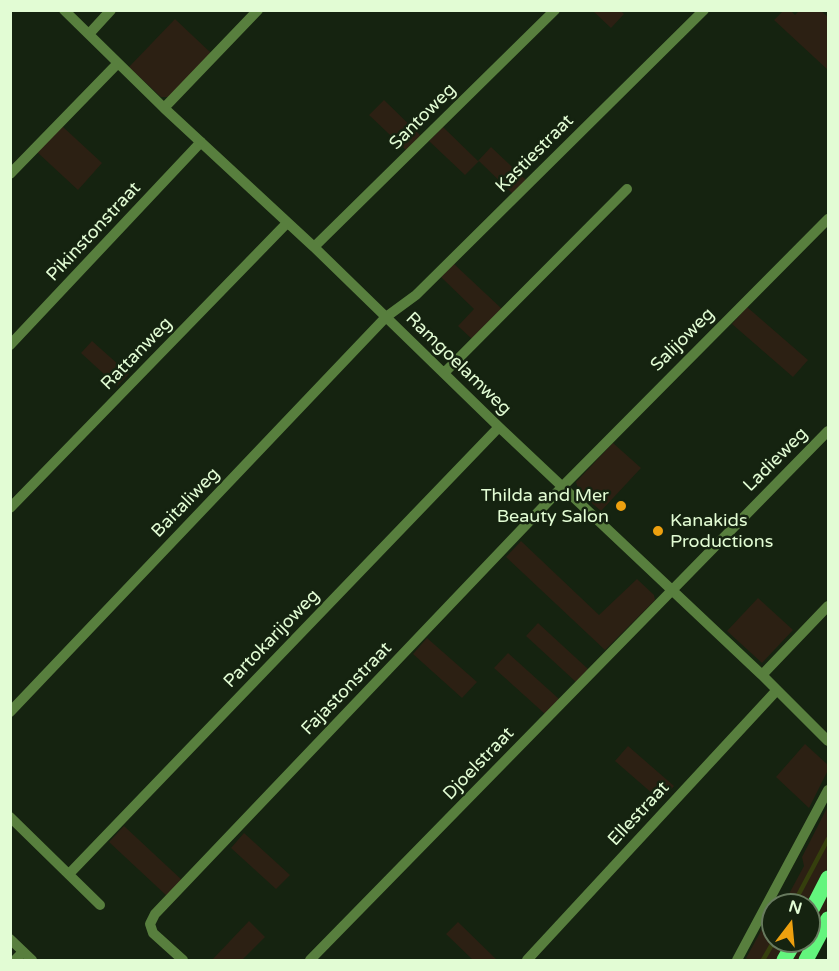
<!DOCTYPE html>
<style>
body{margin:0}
#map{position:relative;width:839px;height:971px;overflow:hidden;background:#152310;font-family:"Varela Round",sans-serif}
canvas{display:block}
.frame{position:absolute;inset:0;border:12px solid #e2fcd4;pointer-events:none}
.north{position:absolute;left:761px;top:893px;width:60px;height:60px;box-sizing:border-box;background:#152310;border:2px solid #677a5e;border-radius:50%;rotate:16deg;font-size:16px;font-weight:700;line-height:24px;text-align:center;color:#e2fcd4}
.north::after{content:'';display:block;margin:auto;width:21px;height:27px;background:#eda00f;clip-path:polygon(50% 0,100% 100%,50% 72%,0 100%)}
</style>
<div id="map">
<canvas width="839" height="971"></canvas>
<div class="frame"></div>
<div class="north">N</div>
</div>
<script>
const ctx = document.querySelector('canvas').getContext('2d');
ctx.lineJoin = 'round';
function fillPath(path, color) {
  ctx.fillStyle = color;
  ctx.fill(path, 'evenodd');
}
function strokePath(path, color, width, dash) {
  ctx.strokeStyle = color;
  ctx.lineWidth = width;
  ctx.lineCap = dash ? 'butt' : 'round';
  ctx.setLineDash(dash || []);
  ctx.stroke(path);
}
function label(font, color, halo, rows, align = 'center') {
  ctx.font = font + ' "Varela Round",sans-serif';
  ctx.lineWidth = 5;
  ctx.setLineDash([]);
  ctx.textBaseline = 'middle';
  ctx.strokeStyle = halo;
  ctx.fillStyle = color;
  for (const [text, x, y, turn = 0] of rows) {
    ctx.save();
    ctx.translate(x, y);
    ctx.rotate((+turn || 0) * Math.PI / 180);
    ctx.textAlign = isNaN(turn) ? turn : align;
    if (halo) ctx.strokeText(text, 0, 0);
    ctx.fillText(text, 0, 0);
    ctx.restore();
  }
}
fillPath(new Path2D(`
 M 593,11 L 621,11 L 624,14 L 611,28 Z
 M 783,11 L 791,11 L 795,15 L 799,11 L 821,11 L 828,17 L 828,70 L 774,20 Z
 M 175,19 L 211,53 L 169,97 L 161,97 L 129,67 Z
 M 384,100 L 421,136 L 407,151 L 369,115 Z
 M 62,126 L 102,163 L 78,190 L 37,152 Z
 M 443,127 L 478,161 L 491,147 L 526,180 L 513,194 L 479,161 L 465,175 L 429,141 Z
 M 454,264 L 502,309 L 473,340 L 458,326 L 474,309 L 441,277 Z
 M 747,307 L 808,360 L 793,377 L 732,324 Z
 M 92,341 L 129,374 L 117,386 L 81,353 Z
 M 613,443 L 641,468 L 601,511 L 579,492 L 576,482 Z
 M 521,541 L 599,615 L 637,579 L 654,595 L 655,600 L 605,650 L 506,557 Z
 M 758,598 L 793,630 L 762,663 L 727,631 Z
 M 538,623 L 588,669 L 576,682 L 526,636 Z
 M 427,638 L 477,682 L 462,698 L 413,654 Z
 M 508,653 L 559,699 L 545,714 L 494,668 Z
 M 805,744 L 828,765 L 828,770 L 809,808 L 776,777 Z
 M 628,746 L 674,786 L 661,801 L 615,761 Z
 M 828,806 L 828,867 L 808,905 L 783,905 L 804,866 L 802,857 Z
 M 124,826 L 183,881 L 168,897 L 109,842 Z
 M 244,833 L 290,875 L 276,889 L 231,848 Z
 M 828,888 L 828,907 L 801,960 L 788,960 L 799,941 L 809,941 L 809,923 Z
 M 773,909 L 773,941 L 789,941 L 778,960 L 745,960 Z
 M 249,921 L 265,937 L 242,960 L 212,960 Z
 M 458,922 L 497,960 L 473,960 L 446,934 Z`), '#2c2013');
strokePath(new Path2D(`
 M 793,905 L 828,839
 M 763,960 L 774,941`), '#353f0d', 4.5);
strokePath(new Path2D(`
 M 64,10 L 164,108 L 314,247 L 499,427 L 762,675 L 828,741
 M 89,34 L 111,10
 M 164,108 L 258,10
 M 10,174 L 118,63
 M 314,247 L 555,10
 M 10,345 L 201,142
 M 444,373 L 627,189
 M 10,508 L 287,223
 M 762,675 L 828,606
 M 10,712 L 386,317 L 416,295 L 704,10
 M 10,817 L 100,905
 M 69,874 L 499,427
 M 10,939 L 32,960
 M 15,960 L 23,952
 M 183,960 L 153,933 L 150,924 L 155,914 L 563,486 L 828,219
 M 310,960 L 828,431
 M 527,960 L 777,690
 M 737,960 L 828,790`), '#587f3e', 10);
strokePath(new Path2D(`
 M 809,915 L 828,878
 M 784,960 L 795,941
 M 806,960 L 828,919`), '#63f57d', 15);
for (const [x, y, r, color] of [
 [621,506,6,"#eda00f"],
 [658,531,6,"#eda00f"]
]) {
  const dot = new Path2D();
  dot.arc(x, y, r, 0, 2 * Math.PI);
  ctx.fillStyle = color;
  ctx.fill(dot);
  strokePath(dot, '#152310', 2);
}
label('18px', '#e2fcd4', '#152310', [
 ["Santoweg",423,117,-45],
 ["Kastiestraat",535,154,-45],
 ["Pikinstonstraat",94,232,-47],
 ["Salijoweg",683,340,-45],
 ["Rattanweg",137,354,-46],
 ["Ramgoelamweg",458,364,44],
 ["Ladieweg",776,460,-45],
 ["Baitaliweg",186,503,-46],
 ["Partokarijoweg",272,639,-46],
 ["Fajastonstraat",347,689,-46],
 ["Djoelstraat",479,764,-46],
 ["Ellestraat",639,814,-47]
]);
label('18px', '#e2fcd4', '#152310', [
 ["Thilda and Mer",609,496],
 ["Beauty Salon",609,517],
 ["Kanakids",670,521,"left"],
 ["Productions",670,542,"left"]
], 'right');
</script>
